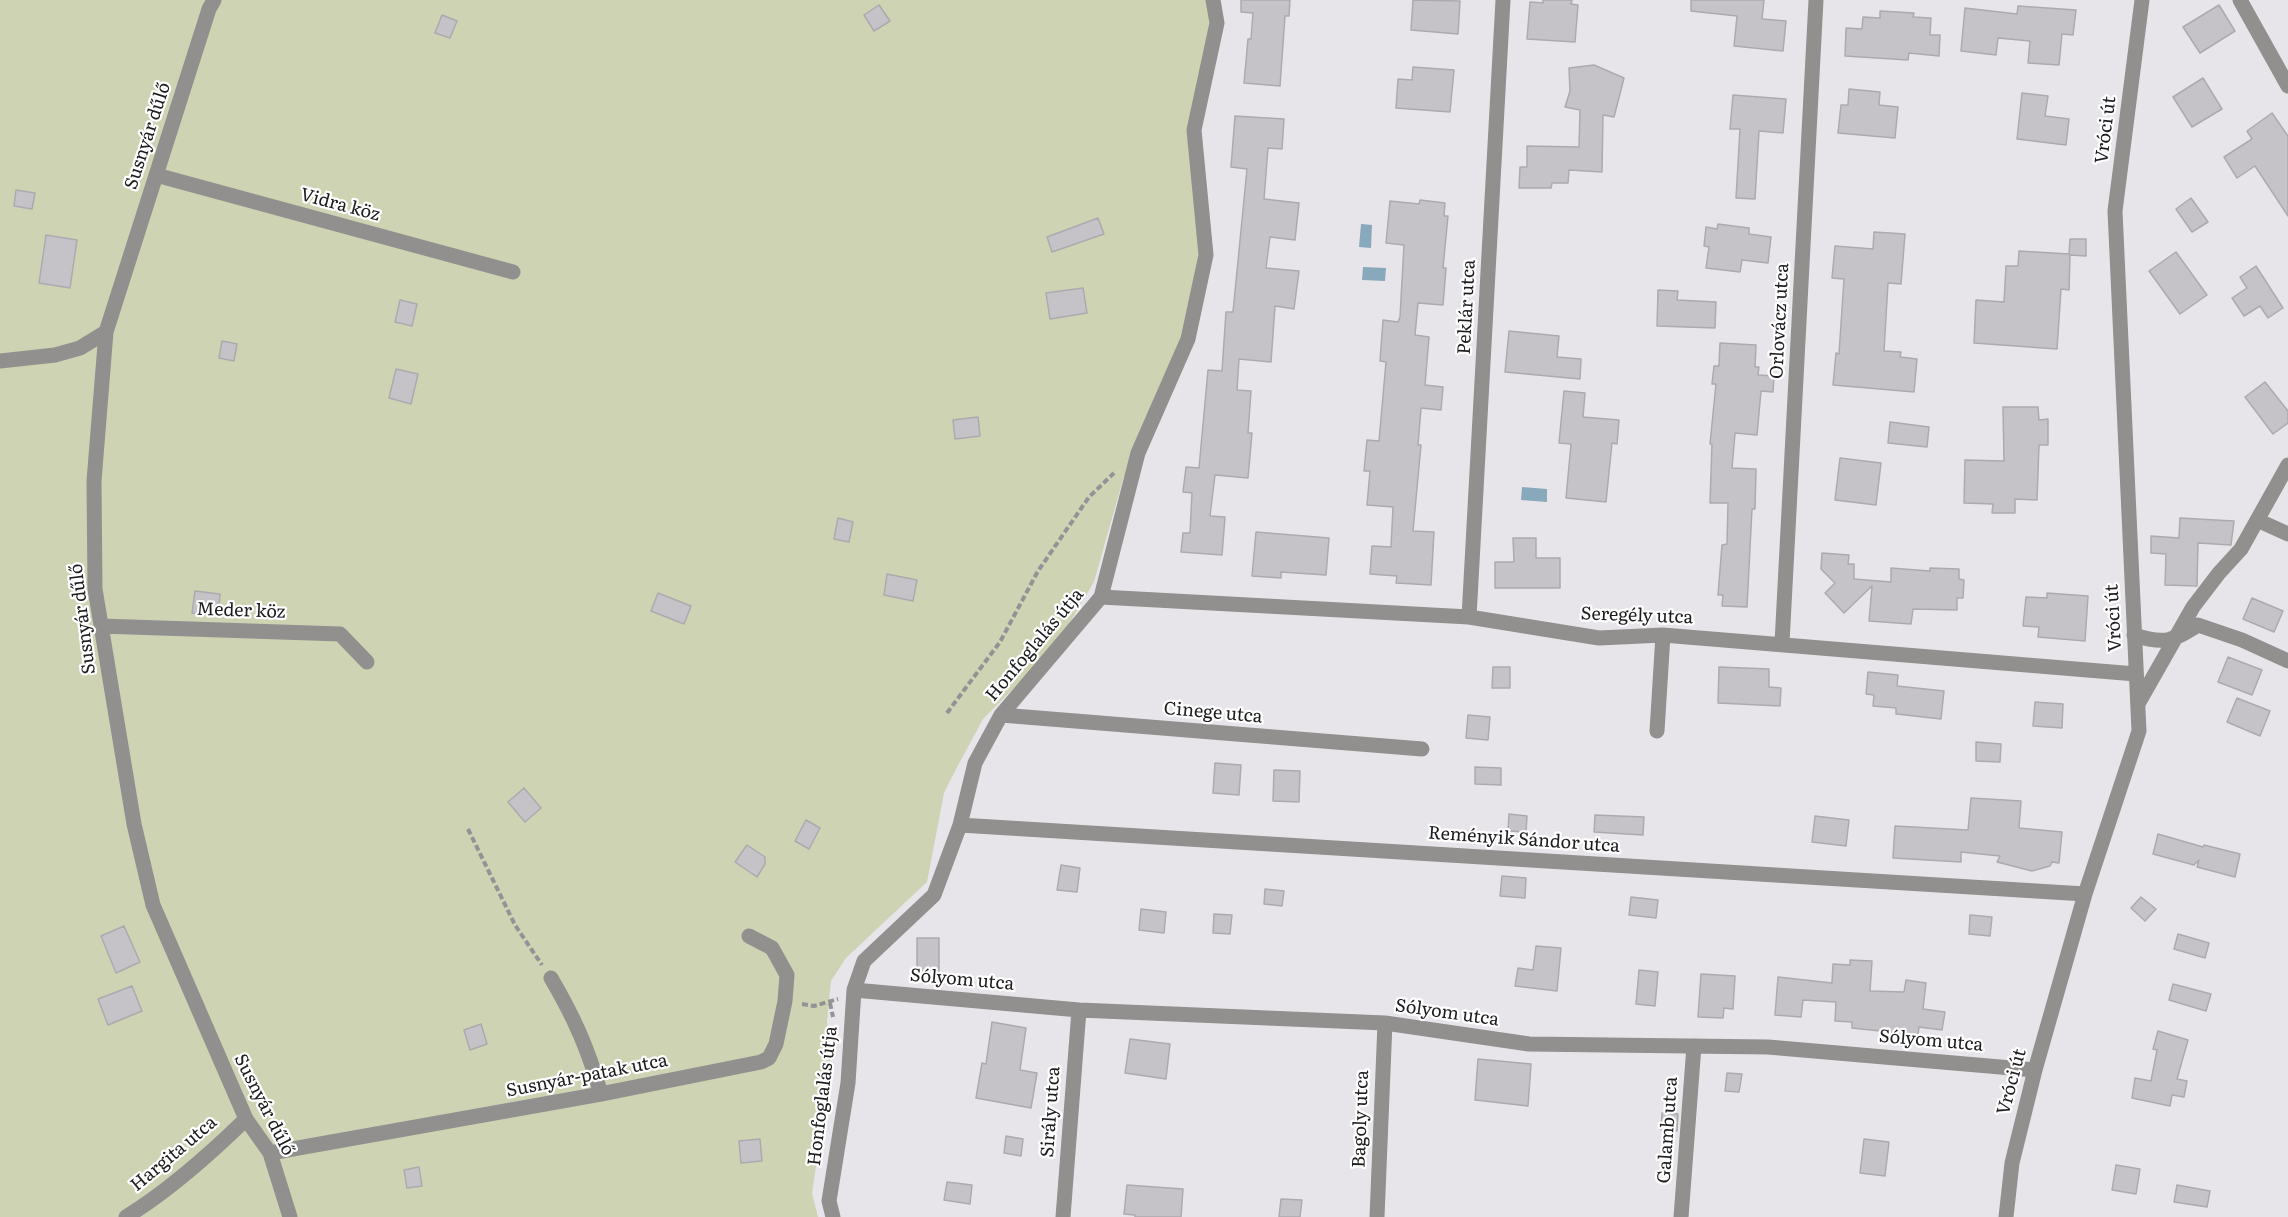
<!DOCTYPE html>
<meta charset="utf-8">
<style>
body{margin:0}
canvas{display:block;background:#e8e5ea}
</style>
<canvas width="2288" height="1217"></canvas>
<script>
const ctx = document.querySelector('canvas').getContext('2d');
ctx.lineJoin = 'round';
function fillPath(path, color) {
  ctx.fillStyle = color;
  ctx.fill(path, 'evenodd');
}
function strokePath(path, color, width, dash) {
  ctx.strokeStyle = color;
  ctx.lineWidth = width;
  ctx.lineCap = dash ? 'butt' : 'round';
  ctx.setLineDash(dash || []);
  ctx.stroke(path);
}
function label(font, color, halo, rows, align = 'center') {
  ctx.font = font + ' Literata,serif';
  ctx.lineWidth = 4.5;
  ctx.setLineDash([]);
  ctx.textBaseline = 'middle';
  ctx.strokeStyle = halo;
  ctx.fillStyle = color;
  for (const [text, x, y, turn = 0] of rows) {
    ctx.save();
    ctx.translate(x, y);
    ctx.rotate((+turn || 0) * Math.PI / 180);
    ctx.textAlign = isNaN(turn) ? turn : align;
    if (halo) ctx.strokeText(text, 0, 0);
    ctx.fillText(text, 0, 0);
    ctx.restore();
  }
}
fillPath(new Path2D(`
 M 0,0 L 1213,0 L 1194,130 L 1206,255 L 1188,339 L 1130,479 L 1124,476 L 1094,582 L 1056,646 L 983,719 L 954,773 L 944,793 L 927,882 L 846,958 L 831,981 L 827,1021 L 831,1067 L 812,1193 L 818,1217 L 0,1217 Z`), '#ced3b3');
fillPath(new Path2D(`
 M 1361,224 L 1372,225 L 1371,248 L 1359,247 Z
 M 1363,267 L 1386,268 L 1385,281 L 1362,280 Z
 M 1522,487 L 1547,489 L 1547,502 L 1521,500 Z`), '#88a8bc');
const building = new Path2D(`
 M 1241,0 L 1290,0 L 1289,16 L 1285,16 L 1280,86 L 1244,83 L 1248,39 L 1251,39 L 1253,13 L 1241,12 Z
 M 1413,0 L 1460,1 L 1458,34 L 1411,30 Z
 M 1543,0 L 1572,0 L 1571,4 L 1578,5 L 1575,42 L 1527,39 L 1530,2 L 1543,3 Z
 M 1691,0 L 1764,0 L 1762,19 L 1786,21 L 1783,51 L 1734,46 L 1737,16 L 1691,11 Z
 M 879,5 L 890,21 L 874,31 L 864,15 Z
 M 2219,5 L 2235,31 L 2200,53 L 2183,27 Z
 M 2018,6 L 2076,10 L 2073,35 L 2062,34 L 2059,65 L 2028,63 L 2030,41 L 1998,38 L 1996,55 L 1961,51 L 1965,8 L 2017,14 Z
 M 1880,11 L 1914,13 L 1913,17 L 1931,18 L 1930,35 L 1940,35 L 1939,56 L 1909,53 L 1908,60 L 1845,56 L 1846,28 L 1862,29 L 1863,17 L 1880,18 Z
 M 442,15 L 457,21 L 450,38 L 435,33 Z
 M 1594,65 L 1624,78 L 1614,117 L 1603,115 L 1602,172 L 1569,170 L 1568,183 L 1552,183 L 1551,188 L 1519,188 L 1520,167 L 1527,167 L 1527,146 L 1579,147 L 1580,110 L 1565,107 L 1570,91 L 1569,68 Z
 M 1413,67 L 1454,70 L 1450,112 L 1396,108 L 1398,79 L 1412,80 Z
 M 2203,78 L 2222,109 L 2192,127 L 2173,97 Z
 M 1849,89 L 1880,92 L 1879,105 L 1898,107 L 1895,138 L 1838,133 L 1841,105 L 1848,105 Z
 M 2022,93 L 2048,96 L 2045,116 L 2069,119 L 2066,145 L 2017,139 Z
 M 1733,95 L 1786,99 L 1783,133 L 1759,131 L 1755,199 L 1736,198 L 1740,129 L 1730,129 Z
 M 2272,113 L 2288,136 L 2288,216 L 2255,166 L 2237,178 L 2224,157 L 2252,139 L 2247,131 Z
 M 1235,116 L 1284,119 L 1282,149 L 1268,148 L 1264,199 L 1299,203 L 1295,240 L 1270,237 L 1266,268 L 1299,271 L 1294,309 L 1275,306 L 1271,362 L 1239,359 L 1237,390 L 1251,391 L 1248,433 L 1252,433 L 1248,478 L 1215,475 L 1210,516 L 1225,517 L 1222,555 L 1181,552 L 1183,533 L 1190,533 L 1192,493 L 1183,492 L 1186,467 L 1199,468 L 1208,370 L 1222,371 L 1226,312 L 1233,312 L 1247,169 L 1231,167 Z
 M 16,190 L 35,193 L 32,209 L 14,206 Z
 M 2191,198 L 2208,222 L 2192,232 L 2176,209 Z
 M 1420,200 L 1445,203 L 1444,216 L 1448,216 L 1443,268 L 1446,268 L 1443,305 L 1418,303 L 1415,335 L 1429,337 L 1425,385 L 1443,387 L 1441,410 L 1421,408 L 1418,445 L 1421,445 L 1413,531 L 1434,532 L 1431,585 L 1396,583 L 1397,576 L 1370,574 L 1372,546 L 1391,547 L 1393,507 L 1367,505 L 1370,471 L 1364,471 L 1367,440 L 1379,441 L 1386,362 L 1380,361 L 1383,320 L 1398,322 L 1400,317 L 1404,245 L 1386,243 L 1390,201 L 1419,204 Z
 M 1098,218 L 1104,234 L 1052,252 L 1047,237 Z
 M 1718,224 L 1749,228 L 1749,234 L 1771,237 L 1768,263 L 1742,260 L 1740,272 L 1706,268 L 1709,247 L 1704,246 L 1706,227 L 1717,229 Z
 M 1874,232 L 1905,234 L 1901,284 L 1888,283 L 1884,351 L 1901,352 L 1900,357 L 1917,359 L 1914,392 L 1833,385 L 1836,353 L 1839,354 L 1844,279 L 1832,278 L 1835,246 L 1873,249 Z
 M 46,235 L 77,240 L 70,288 L 39,283 Z
 M 2070,239 L 2086,239 L 2086,256 L 2070,255 L 2069,290 L 2061,289 L 2057,349 L 1974,343 L 1976,300 L 2004,302 L 2006,266 L 2018,266 L 2019,251 L 2069,254 Z
 M 2176,252 L 2207,295 L 2180,314 L 2149,271 Z
 M 2256,266 L 2283,308 L 2268,318 L 2260,306 L 2244,316 L 2232,298 L 2247,288 L 2240,277 Z
 M 1083,288 L 1087,313 L 1050,319 L 1046,293 Z
 M 1658,290 L 1678,291 L 1677,300 L 1716,302 L 1715,328 L 1657,326 Z
 M 400,300 L 417,304 L 412,326 L 395,322 Z
 M 1509,331 L 1559,336 L 1557,357 L 1581,359 L 1580,379 L 1505,372 Z
 M 222,341 L 237,344 L 234,361 L 219,358 Z
 M 1720,343 L 1756,345 L 1755,367 L 1759,367 L 1758,375 L 1774,376 L 1773,392 L 1761,391 L 1757,435 L 1735,433 L 1732,468 L 1756,469 L 1755,509 L 1752,509 L 1747,607 L 1722,606 L 1723,595 L 1718,595 L 1722,545 L 1727,544 L 1728,503 L 1710,503 L 1712,444 L 1710,444 L 1716,384 L 1712,384 L 1714,366 L 1719,366 Z
 M 396,369 L 418,374 L 411,404 L 389,398 Z
 M 2265,382 L 2288,411 L 2288,423 L 2273,434 L 2245,397 Z
 M 1564,391 L 1585,393 L 1583,417 L 1619,420 L 1617,444 L 1612,443 L 1606,502 L 1566,498 L 1571,444 L 1559,443 Z
 M 2003,407 L 2038,407 L 2039,420 L 2048,419 L 2048,445 L 2039,445 L 2037,500 L 2015,499 L 2015,513 L 1992,513 L 1993,504 L 1964,503 L 1965,460 L 2004,461 Z
 M 978,417 L 980,436 L 955,439 L 953,420 Z
 M 1890,422 L 1929,427 L 1927,447 L 1888,443 Z
 M 1840,458 L 1881,463 L 1876,505 L 1835,500 Z
 M 838,518 L 853,522 L 849,542 L 834,539 Z
 M 2180,518 L 2234,521 L 2231,545 L 2198,543 L 2197,586 L 2165,585 L 2166,554 L 2151,553 L 2151,536 L 2179,538 Z
 M 1256,532 L 1329,538 L 1326,575 L 1281,572 L 1281,578 L 1252,576 Z
 M 1513,538 L 1536,538 L 1536,558 L 1560,558 L 1560,588 L 1495,588 L 1495,562 L 1514,562 Z
 M 1822,553 L 1849,555 L 1848,564 L 1854,564 L 1854,579 L 1891,582 L 1891,568 L 1930,571 L 1930,568 L 1959,569 L 1959,579 L 1964,580 L 1963,598 L 1957,598 L 1957,610 L 1913,609 L 1911,624 L 1869,621 L 1872,586 L 1844,613 L 1825,593 L 1835,583 L 1821,569 Z
 M 887,574 L 917,580 L 913,601 L 884,595 Z
 M 195,591 L 220,594 L 218,616 L 192,613 Z
 M 658,593 L 691,606 L 684,624 L 651,611 Z
 M 2047,593 L 2088,596 L 2085,641 L 2038,637 L 2039,627 L 2023,626 L 2026,597 L 2047,598 Z
 M 2252,598 L 2283,611 L 2274,632 L 2243,619 Z
 M 2228,657 L 2262,670 L 2252,695 L 2218,682 Z
 M 1493,667 L 1510,667 L 1510,688 L 1492,688 Z
 M 1719,667 L 1769,669 L 1769,687 L 1781,688 L 1780,706 L 1718,703 Z
 M 1868,672 L 1898,675 L 1897,686 L 1944,691 L 1941,719 L 1896,714 L 1896,708 L 1873,706 L 1874,695 L 1866,694 Z
 M 2237,698 L 2270,711 L 2260,736 L 2227,722 Z
 M 2035,702 L 2063,704 L 2062,728 L 2033,726 Z
 M 1468,715 L 1490,717 L 1488,740 L 1466,738 Z
 M 1976,742 L 2001,744 L 2000,762 L 1976,761 Z
 M 1215,763 L 1241,765 L 1239,795 L 1213,793 Z
 M 1475,767 L 1501,768 L 1501,785 L 1475,784 Z
 M 1274,770 L 1300,771 L 1299,802 L 1273,801 Z
 M 524,788 L 541,808 L 525,822 L 508,802 Z
 M 1971,798 L 2021,801 L 2019,828 L 2062,832 L 2059,863 L 2052,862 L 2050,866 L 2032,871 L 1997,862 L 2000,856 L 1961,852 L 1961,862 L 1893,858 L 1895,826 L 1968,830 Z
 M 1509,814 L 1527,816 L 1526,832 L 1508,831 Z
 M 1595,815 L 1644,817 L 1643,835 L 1594,832 Z
 M 1815,816 L 1849,820 L 1846,846 L 1812,842 Z
 M 806,820 L 820,828 L 809,849 L 795,841 Z
 M 2158,834 L 2203,847 L 2204,845 L 2240,854 L 2235,877 L 2197,867 L 2199,860 L 2194,865 L 2153,854 Z
 M 747,845 L 765,857 L 765,864 L 757,877 L 735,862 Z
 M 1061,865 L 1080,868 L 1077,892 L 1057,890 Z
 M 1502,876 L 1526,878 L 1525,898 L 1500,896 Z
 M 1265,889 L 1284,891 L 1282,906 L 1264,904 Z
 M 1631,897 L 1658,900 L 1656,918 L 1629,915 Z
 M 2141,897 L 2156,909 L 2145,921 L 2131,908 Z
 M 1141,909 L 1166,912 L 1164,933 L 1139,930 Z
 M 1214,914 L 1232,915 L 1230,934 L 1213,933 Z
 M 1970,915 L 1992,917 L 1990,936 L 1969,934 Z
 M 124,926 L 140,962 L 116,973 L 101,936 Z
 M 2178,934 L 2209,943 L 2205,958 L 2174,949 Z
 M 917,938 L 939,938 L 939,971 L 917,971 Z
 M 1536,946 L 1561,948 L 1557,991 L 1515,986 L 1518,968 L 1533,970 Z
 M 1850,960 L 1872,961 L 1870,991 L 1904,992 L 1906,980 L 1926,983 L 1923,1009 L 1945,1012 L 1942,1030 L 1919,1027 L 1918,1035 L 1852,1028 L 1852,1022 L 1835,1021 L 1836,1002 L 1803,1000 L 1801,1017 L 1775,1015 L 1778,977 L 1832,983 L 1833,964 L 1850,965 Z
 M 1639,970 L 1658,972 L 1655,1006 L 1636,1004 Z
 M 1701,974 L 1735,976 L 1733,1009 L 1724,1008 L 1723,1018 L 1698,1017 Z
 M 2173,984 L 2211,994 L 2206,1011 L 2169,1000 Z
 M 132,986 L 142,1011 L 108,1025 L 98,999 Z
 M 992,1022 L 1026,1028 L 1020,1070 L 1037,1073 L 1031,1108 L 976,1098 L 982,1063 L 986,1064 Z
 M 481,1024 L 487,1044 L 470,1050 L 464,1030 Z
 M 2158,1031 L 2188,1040 L 2177,1079 L 2187,1081 L 2184,1097 L 2172,1095 L 2170,1106 L 2132,1098 L 2135,1078 L 2151,1081 L 2157,1050 L 2153,1049 Z
 M 1130,1039 L 1170,1044 L 1166,1079 L 1125,1073 Z
 M 1478,1059 L 1531,1064 L 1528,1106 L 1475,1100 Z
 M 1727,1073 L 1742,1074 L 1739,1092 L 1725,1091 Z
 M 1662,1113 L 1678,1114 L 1677,1131 L 1661,1130 Z
 M 1006,1136 L 1023,1139 L 1021,1156 L 1004,1153 Z
 M 760,1139 L 762,1161 L 741,1163 L 739,1141 Z
 M 1864,1139 L 1889,1142 L 1885,1176 L 1860,1173 Z
 M 2116,1165 L 2140,1169 L 2136,1194 L 2112,1190 Z
 M 419,1167 L 422,1186 L 407,1188 L 404,1170 Z
 M 947,1182 L 972,1185 L 970,1204 L 944,1200 Z
 M 1127,1185 L 1183,1189 L 1181,1217 L 1135,1217 L 1135,1215 L 1124,1214 Z
 M 2177,1185 L 2210,1191 L 2207,1207 L 2174,1202 Z
 M 1281,1199 L 1302,1200 L 1300,1217 L 1279,1217 Z`);
fillPath(building, '#c6c3c8');
strokePath(building, '#adaaaf', 1.5);
strokePath(new Path2D(`
 M 947,713 L 1000,642 L 1038,571 L 1089,497 L 1114,473
 M 468,829 L 515,925 L 542,965
 M 830,1003 L 833,1017
 M 802,1004 L 814,1006 L 838,999`), '#959296', 4, [6, 3]);
strokePath(new Path2D(`
 M 214,0 L 209,9 L 106,332 L 94,481 L 95,589 L 134,824 L 153,905 L 246,1119 L 270,1153 L 290,1217
 M 2240,0 L 2288,86
 M 156,175 L 513,272
 M 0,361 L 55,355 L 80,348 L 106,332
 M 2257,520 L 2288,534
 M 1101,597 L 1469,617 L 1599,638 L 1663,635 L 2136,674
 M 1469,617 L 1503,0
 M 101,626 L 340,634 L 367,662
 M 2134,635 C 2165,645 2172,641 2198,625 L 2242,640 L 2288,661
 M 1782,643 L 1816,0
 M 2139,702 L 2193,607 L 2219,573 L 2241,549 L 2288,465
 M 1001,715 L 1422,749
 M 1657,731 L 1663,635
 M 960,825 L 2085,894
 M 551,978 C 575,1019 588,1049 601,1094
 M 854,990 L 1079,1010 L 1385,1023 L 1529,1044 L 1768,1047 L 2035,1070
 M 270,1153 L 601,1094 L 761,1062 L 769,1058 L 776,1044 L 785,1001 L 787,975 L 772,948 L 749,936
 M 126,1217 C 170,1190 209,1155 246,1119
 M 833,1217 L 829,1201 L 848,1083 L 854,990 L 864,961 L 934,895 L 960,825 L 975,763 L 1001,715 L 1101,597 L 1138,453 L 1188,339 L 1206,255 L 1194,130 L 1217,23 L 1213,0
 M 1063,1217 L 1079,1010
 M 1377,1217 L 1385,1023
 M 1681,1217 L 1694,1046
 M 2006,1217 L 2012,1163 L 2035,1070 L 2085,894 L 2139,731 L 2115,211 L 2142,0`), '#91908e', 15);
label('18px', '#1d1c1e', '#fff', [
 ["Vróci út",2106,130,-83],
 ["Susnyár dűlő",148,136,-72],
 ["Vidra köz",340,205,15],
 ["Peklár utca",1467,307,-87],
 ["Orlovácz utca",1780,321,-87],
 ["Meder köz",241,611,2],
 ["Seregély utca",1637,616,2],
 ["Vróci út",2114,618,-93],
 ["Susnyár dűlő",83,619,-97],
 ["Honfoglalás útja",1035,645,-50],
 ["Cinege utca",1213,713,5],
 ["Reményik Sándor utca",1524,840,4],
 ["Sólyom utca",962,980,5],
 ["Sólyom utca",1447,1013,8],
 ["Sólyom utca",1931,1041,5],
 ["Susnyár-patak utca",587,1076,-11],
 ["Vróci út",2012,1082,-75],
 ["Honfoglalás útja",823,1096,-83],
 ["Susnyár dűlő",264,1105,63],
 ["Sirály utca",1051,1112,-86],
 ["Bagoly utca",1361,1119,-88],
 ["Galamb utca",1668,1130,-86],
 ["Hargita utca",174,1154,-40]
]);
</script>
